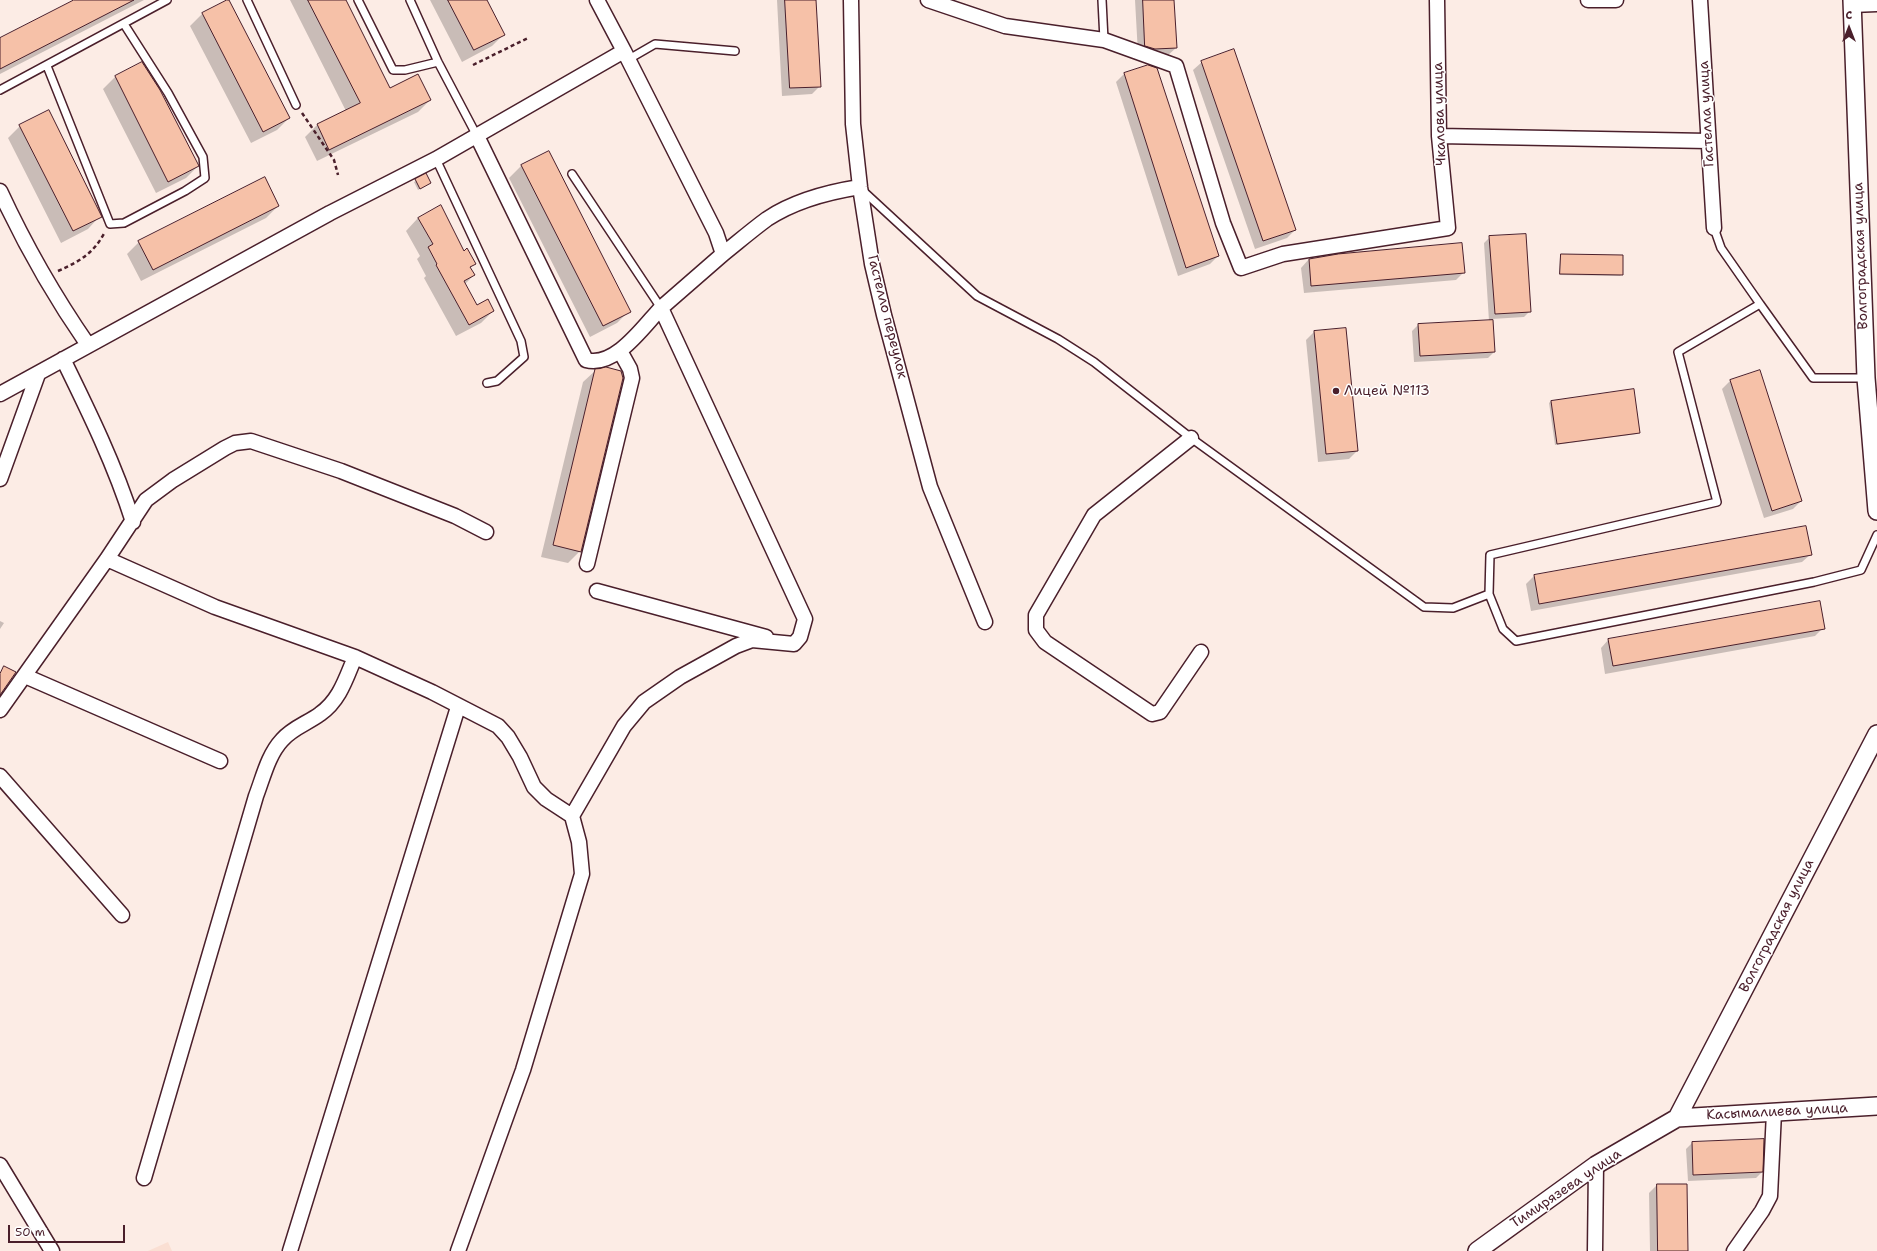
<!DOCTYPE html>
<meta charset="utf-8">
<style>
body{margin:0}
#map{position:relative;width:1877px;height:1251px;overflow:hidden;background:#fcece5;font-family:"Shantell Sans",sans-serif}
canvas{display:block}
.north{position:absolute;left:1829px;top:8px;width:40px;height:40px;-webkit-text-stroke:3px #fff;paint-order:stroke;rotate:0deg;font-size:11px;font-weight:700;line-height:16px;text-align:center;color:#4a1f2b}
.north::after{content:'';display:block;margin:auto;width:14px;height:18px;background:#4a1f2b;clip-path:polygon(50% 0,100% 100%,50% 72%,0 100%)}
.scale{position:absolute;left:8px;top:1225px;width:117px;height:18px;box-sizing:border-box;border:2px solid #4a1f2b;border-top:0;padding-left:5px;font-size:12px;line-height:14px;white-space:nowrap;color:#4a1f2b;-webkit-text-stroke:3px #fff;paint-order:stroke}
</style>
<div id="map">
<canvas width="1877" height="1251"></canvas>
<div class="north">С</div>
<div class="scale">50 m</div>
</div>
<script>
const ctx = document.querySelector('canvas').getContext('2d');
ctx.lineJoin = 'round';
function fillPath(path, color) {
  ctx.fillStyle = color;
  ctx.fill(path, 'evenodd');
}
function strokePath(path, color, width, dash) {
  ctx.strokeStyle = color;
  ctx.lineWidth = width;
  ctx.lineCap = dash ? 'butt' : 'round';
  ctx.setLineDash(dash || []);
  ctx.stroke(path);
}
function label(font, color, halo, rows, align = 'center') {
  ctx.font = font + ' "Shantell Sans",sans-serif';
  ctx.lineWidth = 3;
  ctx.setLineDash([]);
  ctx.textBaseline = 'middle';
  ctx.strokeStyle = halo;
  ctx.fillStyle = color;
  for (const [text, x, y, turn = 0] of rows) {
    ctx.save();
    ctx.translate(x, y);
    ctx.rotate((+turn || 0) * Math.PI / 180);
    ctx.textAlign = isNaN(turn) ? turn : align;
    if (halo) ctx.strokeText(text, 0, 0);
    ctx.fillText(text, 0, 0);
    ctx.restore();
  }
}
fillPath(new Path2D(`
 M 168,1242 L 172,1251 L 148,1251 Z`), '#fadfd3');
fillPath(new Path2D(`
 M 76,0 L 144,0 L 0,74 L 0,39 Z
 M 290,0 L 345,0 L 390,89 L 430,100 L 418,112 L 317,161 L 305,137 L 317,125 L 346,111 Z
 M 430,0 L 486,0 L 504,34 L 492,46 L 462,62 Z
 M 777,0 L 815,0 L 820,86 L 812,94 L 782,96 Z
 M 1135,0 L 1173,0 L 1176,48 L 1167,56 L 1138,54 Z
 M 202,14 L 289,118 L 277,130 L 251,143 L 190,26 Z
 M 1202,62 L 1295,230 L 1287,238 L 1255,249 L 1193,70 Z
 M 142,63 L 198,166 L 186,178 L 156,193 L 103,89 L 115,77 Z
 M 1124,74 L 1218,256 L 1210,264 L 1178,276 L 1116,82 Z
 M 20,126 L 100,216 L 88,229 L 61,243 L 8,138 Z
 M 548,152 L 629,311 L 617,323 L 590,337 L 509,178 L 521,166 Z
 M 426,175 L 429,184 L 418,190 L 414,182 Z
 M 278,206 L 266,218 L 141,281 L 127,254 L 139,242 Z
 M 418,218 L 475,264 L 470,268 L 474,275 L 465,284 L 477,306 L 493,311 L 481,323 L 456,336 L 424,278 L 426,276 L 417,259 L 420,256 L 406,231 Z
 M 1490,237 L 1530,311 L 1524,317 L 1492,319 L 1494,352 L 1488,358 L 1414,362 L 1412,331 L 1418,325 L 1489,321 L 1484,243 Z
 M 1561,255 L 1622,274 L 1620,276 L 1559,275 L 1560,257 Z
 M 1309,259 L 1464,272 L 1456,280 L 1304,293 L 1301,268 Z
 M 1345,329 L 1357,451 L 1349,459 L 1318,462 L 1306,340 L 1314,332 Z
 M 596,370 L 580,551 L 568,563 L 541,557 L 583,382 Z
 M 1730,381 L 1801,501 L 1793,509 L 1764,518 L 1722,389 Z
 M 1633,390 L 1638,432 L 1637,434 L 1555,445 L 1549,403 L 1551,401 Z
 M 1811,554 L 1802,562 L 1531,611 L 1526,584 L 1534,576 Z
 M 0,621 L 4,623 L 0,629 Z
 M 1823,628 L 1815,636 L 1605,674 L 1601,648 L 1609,639 Z
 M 1692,1143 L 1762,1172 L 1756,1178 L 1688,1181 L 1686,1149 Z
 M 1657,1185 L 1687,1251 L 1650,1251 L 1649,1193 Z`), '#0003');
const building = new Path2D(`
 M 74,0 L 134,0 L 0,69 L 0,38 Z
 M 227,0 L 229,0 L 290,118 L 263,132 L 202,13 Z
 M 308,0 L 346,0 L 390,88 L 418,74 L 431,100 L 329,150 L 317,124 L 360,103 Z
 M 448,0 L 487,0 L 505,35 L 474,50 Z
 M 785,0 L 816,0 L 821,87 L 790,88 Z
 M 1143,0 L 1174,0 L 1177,48 L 1155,49 L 1145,46 Z
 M 1234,49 L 1296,230 L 1263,241 L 1201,61 Z
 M 142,62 L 160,90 L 199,166 L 168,182 L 115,76 Z
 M 1148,65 L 1157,68 L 1219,256 L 1186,268 L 1124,73 Z
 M 49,110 L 102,217 L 73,231 L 19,125 Z
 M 549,151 L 631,312 L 603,326 L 521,165 Z
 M 426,173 L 431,183 L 420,189 L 415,179 Z
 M 265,177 L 279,206 L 153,270 L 138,241 Z
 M 441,205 L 464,251 L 467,248 L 476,264 L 470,267 L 475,275 L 464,281 L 477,305 L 488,299 L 494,311 L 469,325 L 436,265 L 437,264 L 428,247 L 433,244 L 418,218 Z
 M 1526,234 L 1531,312 L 1495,314 L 1489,236 Z
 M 1462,243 L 1465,273 L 1311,286 L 1309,259 L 1338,254 Z
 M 1561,254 L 1623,255 L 1623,275 L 1560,274 Z
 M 1493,320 L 1495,352 L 1420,356 L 1418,324 Z
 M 1346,328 L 1358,451 L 1326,454 L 1314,331 Z
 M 606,367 L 621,371 L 623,378 L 581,552 L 553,545 L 595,369 Z
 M 1760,370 L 1802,501 L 1772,511 L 1730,380 Z
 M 1634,389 L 1640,433 L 1557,444 L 1551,401 Z
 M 1806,526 L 1812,555 L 1539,604 L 1534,575 Z
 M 1820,601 L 1825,629 L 1613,666 L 1608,639 Z
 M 4,666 L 16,672 L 0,695 L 0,674 Z
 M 1764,1139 L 1763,1172 L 1693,1175 L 1692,1142 Z
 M 1657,1184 L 1687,1184 L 1688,1251 L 1658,1251 Z`);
fillPath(building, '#f6c1a8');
strokePath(building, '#4a1f2b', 1);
const service = new Path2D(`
 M 247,0 L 296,105
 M 358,0 L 393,70 L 405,70 L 438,62
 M 410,0 L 438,62 L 477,136
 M 1102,0 L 1104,40
 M 629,59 L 655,44 L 735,51
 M 47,66 L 110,224 L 124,223 L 185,191 L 205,178 L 203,157 L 168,93 L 124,24
 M 0,90 L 167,0
 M 436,159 L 521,341 L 524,357 L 497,381 L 487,383
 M 572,174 L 661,308
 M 861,189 L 977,296 L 1058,339 L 1094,362 L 1191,438 L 1424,607 L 1453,608 L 1489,594
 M 1714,228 L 1721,248 L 1760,304
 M 1866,378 L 1813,378 L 1760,304 L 1678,352 L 1717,502 L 1490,555 L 1489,594 L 1503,629 L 1516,641 L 1814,582 L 1861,570 L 1877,535`);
const minor = new Path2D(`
 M 597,0 L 624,51
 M 851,0 L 853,124 L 860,187 L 872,264 L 884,315 L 930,487 L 985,622
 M 928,0 L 1005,26 L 1104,40 L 1176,66 L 1223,223 L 1241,268 L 1283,254 L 1448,228 L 1439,136 L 1437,0
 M 1588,0 L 1616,0
 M 1700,0 L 1714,228
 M 1852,5 L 1877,4
 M 477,136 L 586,360 C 615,368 643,327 661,308
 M 1439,136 L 1708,141
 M 0,191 C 25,245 54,296 88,345
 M 63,359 C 89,412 115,465 133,522
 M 0,394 L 330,213 L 436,159 L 624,51 L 716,233 L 723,254 C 738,242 752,230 767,219 C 794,201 828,192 860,187
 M 1191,438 L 1094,515 L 1036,615 L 1036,630 L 1045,642 L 1152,714 L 1160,712 L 1201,652
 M 0,479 L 38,374
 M 107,559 L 215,607 L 355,657 L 432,692 L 498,726 L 508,737 L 520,757 L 534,787 L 546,799 L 572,816
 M 587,564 L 632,378 L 630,369 L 620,351
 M 597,591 L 766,637
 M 25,676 L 220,761
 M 0,710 L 107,559 L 146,500 L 173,480 L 225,448 L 235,443 L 251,441 L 341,471 L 455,516 L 486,532
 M 0,776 L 122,915
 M 0,1165 L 52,1251
 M 144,1178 L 256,796 C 263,778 268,755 282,740 C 292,728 308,723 320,714 C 340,700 346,678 355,657
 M 290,1251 L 458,707
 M 458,1251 L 523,1070 L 582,874 L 579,842 L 572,816 L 624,726 L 644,702 L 680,677 L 736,646 L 752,640 L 794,644 L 800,637 L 805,619 L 661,308 L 723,254
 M 1595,1251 L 1596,1165
 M 1734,1251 L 1762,1211 L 1770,1196 L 1774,1112`);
const tertiary = new Path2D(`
 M 1852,0 L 1866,378 L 1877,511
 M 1677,1118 L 1877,734
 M 1477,1251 L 1596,1165 L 1677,1118 L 1877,1106`);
strokePath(service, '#4a1f2b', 10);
strokePath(minor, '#4a1f2b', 17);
strokePath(tertiary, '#4a1f2b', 20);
strokePath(new Path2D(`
 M 473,65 L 528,38
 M 302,113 L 334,160 L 338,175
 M 58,271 C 80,261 93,254 105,232`), '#4a1f2b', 2.5, [4, 3]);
strokePath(service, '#fff', 7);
strokePath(minor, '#fff', 14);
strokePath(tertiary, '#fff', 17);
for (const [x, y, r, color] of [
 [1336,391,4,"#4a1f2b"]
]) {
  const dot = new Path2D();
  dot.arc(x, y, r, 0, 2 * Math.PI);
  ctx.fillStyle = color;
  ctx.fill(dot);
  strokePath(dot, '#fff', 1.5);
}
label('14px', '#4a1f2b', '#fff', [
 ["Чкалова улица",1440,114,-92],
 ["Гастелла улица",1707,114,-93],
 ["Волгоградская улица",1861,256,-92],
 ["Гастелло переулок",887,317,76],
 ["Волгоградская улица",1777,926,-63],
 ["Касымалиева улица",1777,1112,-3],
 ["Тимирязева улица",1566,1189,-34]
]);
label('14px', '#4a1f2b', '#fff', [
 ["Лицей №113",1344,391]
], 'left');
</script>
